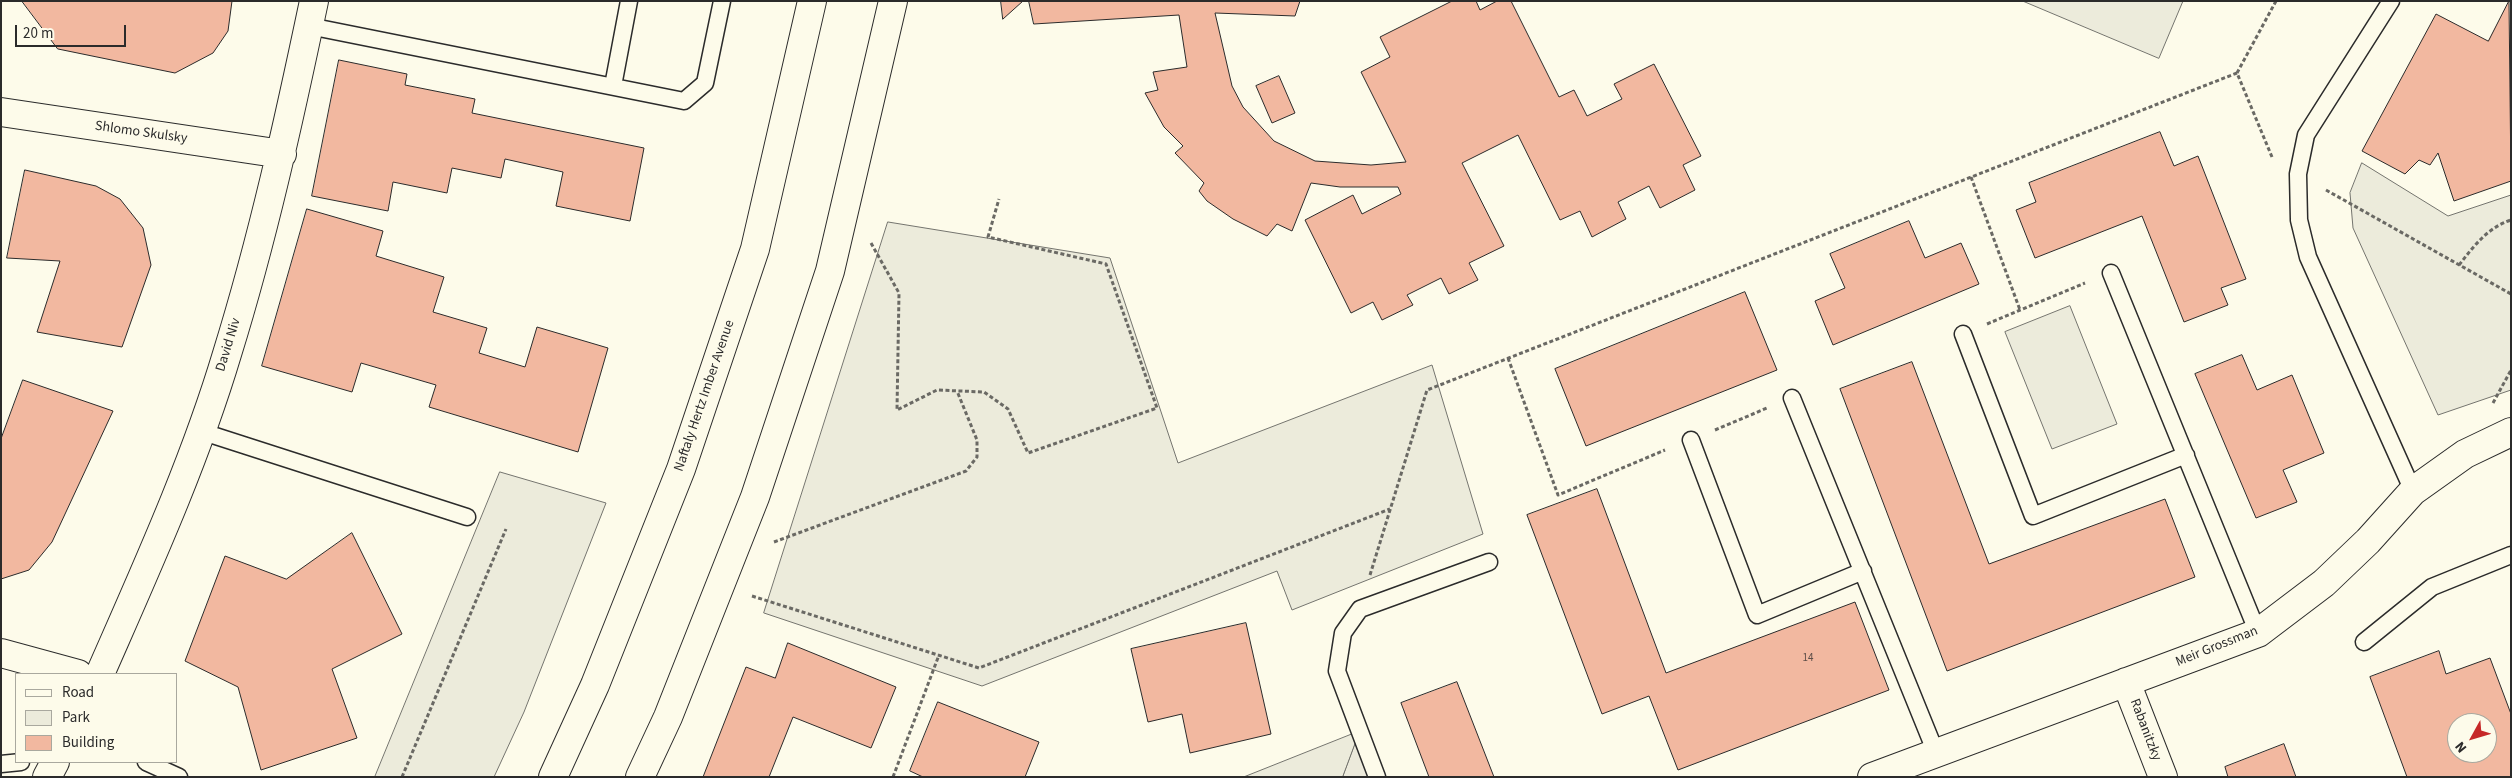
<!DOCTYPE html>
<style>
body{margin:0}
#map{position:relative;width:2512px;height:778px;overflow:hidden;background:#fdfbea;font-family:"Source Sans 3",sans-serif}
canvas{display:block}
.frame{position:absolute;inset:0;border:2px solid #2b2b2b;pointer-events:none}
.legend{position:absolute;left:15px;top:673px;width:162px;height:90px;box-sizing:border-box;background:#fdfbea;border:1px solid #a9a89e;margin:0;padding:6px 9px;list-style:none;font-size:15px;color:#2b2b2b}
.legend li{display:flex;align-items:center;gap:10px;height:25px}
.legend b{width:25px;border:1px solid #a9a89e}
.north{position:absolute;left:2447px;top:713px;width:50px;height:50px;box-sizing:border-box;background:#fdfbea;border:1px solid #a9a89e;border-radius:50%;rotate:231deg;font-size:14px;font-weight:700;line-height:20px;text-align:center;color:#2b2b2b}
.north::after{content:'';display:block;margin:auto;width:18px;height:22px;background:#c62828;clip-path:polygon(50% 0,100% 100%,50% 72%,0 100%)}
.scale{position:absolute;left:15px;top:25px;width:111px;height:22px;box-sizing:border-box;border:2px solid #2b2b2b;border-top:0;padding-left:6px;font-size:15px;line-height:18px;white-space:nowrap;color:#2b2b2b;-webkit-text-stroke:4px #fdfbea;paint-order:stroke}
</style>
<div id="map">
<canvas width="2512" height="778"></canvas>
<div class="frame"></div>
<ul class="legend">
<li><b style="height:6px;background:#fdfbea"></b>Road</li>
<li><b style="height:14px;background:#ecebdb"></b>Park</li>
<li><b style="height:14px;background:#f2b8a0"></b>Building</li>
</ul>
<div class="north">N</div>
<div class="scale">20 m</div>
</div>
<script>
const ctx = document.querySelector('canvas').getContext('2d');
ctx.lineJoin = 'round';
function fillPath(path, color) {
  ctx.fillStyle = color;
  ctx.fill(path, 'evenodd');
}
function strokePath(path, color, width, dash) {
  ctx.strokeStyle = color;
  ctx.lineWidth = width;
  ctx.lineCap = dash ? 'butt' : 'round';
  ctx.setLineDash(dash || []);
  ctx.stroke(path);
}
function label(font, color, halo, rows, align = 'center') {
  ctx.font = font + ' "Source Sans 3",sans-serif';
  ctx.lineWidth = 4;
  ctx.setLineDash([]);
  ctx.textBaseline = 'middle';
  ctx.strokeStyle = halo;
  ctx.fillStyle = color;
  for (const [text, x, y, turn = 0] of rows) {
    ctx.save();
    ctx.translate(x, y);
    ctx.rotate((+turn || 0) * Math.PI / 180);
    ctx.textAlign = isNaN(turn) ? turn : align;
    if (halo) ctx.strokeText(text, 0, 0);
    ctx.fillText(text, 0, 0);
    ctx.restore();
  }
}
const green = new Path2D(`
 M 2023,1 L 2183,1 L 2159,58 Z
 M 2362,163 L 2448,216 L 2511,195 L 2511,390 L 2438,415 L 2353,228 L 2350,193 Z
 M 888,222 L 1110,258 L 1178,463 L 1432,365 L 1483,534 L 1292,610 L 1277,571 L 982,686 L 764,613 Z
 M 2070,306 L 2117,424 L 2052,449 L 2005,332 Z
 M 500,472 L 606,503 L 524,712 L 494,777 L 375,777 Z
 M 1360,731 L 1343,777 L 1244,777 Z`);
fillPath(green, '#ecebdb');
strokePath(green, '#74746e', 1);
const parking = new Path2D(`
 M 1360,731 L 1377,777 L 1343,777 Z`);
fillPath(parking, '#eceadb');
strokePath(parking, '#74746e', 1);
const building = new Path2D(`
 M 22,1 L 232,1 L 228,31 L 213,53 L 175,73 L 58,49 Z
 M 1001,1 L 1023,1 L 1003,19 Z
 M 1029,1 L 1300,1 L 1295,16 L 1215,13 L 1232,86 L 1243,107 L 1274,141 L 1315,161 L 1371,165 L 1406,162 L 1361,72 L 1390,57 L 1380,37 L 1452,1 L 1476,1 L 1480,10 L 1497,1 L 1511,1 L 1559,97 L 1574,90 L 1587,116 L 1622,99 L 1614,84 L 1654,64 L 1701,156 L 1683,165 L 1695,190 L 1660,208 L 1649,186 L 1618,202 L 1626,219 L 1592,237 L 1580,211 L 1560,220 L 1518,135 L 1462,163 L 1504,246 L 1469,263 L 1478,280 L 1449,294 L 1441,278 L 1407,295 L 1413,305 L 1382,320 L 1373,302 L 1351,313 L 1305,220 L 1353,195 L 1362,214 L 1401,194 L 1398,187 L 1340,187 L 1311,183 L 1292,231 L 1277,224 L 1267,236 L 1233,219 L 1207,201 L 1199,191 L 1204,183 L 1175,153 L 1183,146 L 1164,127 L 1145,93 L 1158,90 L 1153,72 L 1187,67 L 1179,15 L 1034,24 Z
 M 2509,1 L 2511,181 L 2454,201 L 2438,153 L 2430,165 L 2419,160 L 2405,174 L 2362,151 L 2436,14 L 2488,41 Z
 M 339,60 L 407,74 L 405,85 L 475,99 L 472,113 L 644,148 L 630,221 L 556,206 L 563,172 L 505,159 L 501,178 L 452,168 L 447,193 L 393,182 L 388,211 L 312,196 Z
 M 1279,76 L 1295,113 L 1272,123 L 1256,86 Z
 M 2160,132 L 2174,166 L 2198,156 L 2246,279 L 2221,288 L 2228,305 L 2184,322 L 2142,216 L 2035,258 L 2016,210 L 2036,202 L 2029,183 Z
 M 25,170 L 96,186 L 120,199 L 143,228 L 151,265 L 122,347 L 37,332 L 60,261 L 7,258 Z
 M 307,209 L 383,231 L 376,256 L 444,277 L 433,312 L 487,328 L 479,353 L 525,367 L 537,327 L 608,348 L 578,452 L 429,407 L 436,385 L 361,363 L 352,392 L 262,366 Z
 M 1909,221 L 1925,258 L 1961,243 L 1979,284 L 1833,345 L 1815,301 L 1845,288 L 1830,254 Z
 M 1745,292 L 1777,370 L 1586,446 L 1555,369 Z
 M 2242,355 L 2257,390 L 2292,375 L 2324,453 L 2283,470 L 2297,502 L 2256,518 L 2195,374 Z
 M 1912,362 L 1989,564 L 2165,499 L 2195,577 L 1947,671 L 1840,389 Z
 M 23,380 L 113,411 L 52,542 L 29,570 L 1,579 L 1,439 Z
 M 1597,489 L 1666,673 L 1855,602 L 1889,690 L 1678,770 L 1649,696 L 1602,714 L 1527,515 Z
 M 352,533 L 402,634 L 332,669 L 357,738 L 261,770 L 238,687 L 185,661 L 225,556 L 286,579 Z
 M 1246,623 L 1271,734 L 1190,753 L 1182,714 L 1148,722 L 1131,649 Z
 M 788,643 L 896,687 L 871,748 L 793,717 L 769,777 L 703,777 L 746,667 L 775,678 Z
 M 2439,651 L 2446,674 L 2490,658 L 2511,714 L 2511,777 L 2407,777 L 2370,677 ZM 2457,723 L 2487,723 L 2487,753 L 2457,753 Z
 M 1457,682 L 1494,777 L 1429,777 L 1401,703 Z
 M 938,702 L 1039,742 L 1025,777 L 923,777 L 910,771 Z
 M 2284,744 L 2296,777 L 2228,777 L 2225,767 Z`);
fillPath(building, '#f2b8a0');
strokePath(building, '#2b2b2b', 1);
const service = new Path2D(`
 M 2391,1 L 2306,135 L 2298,174 L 2299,220 L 2308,257 L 2413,491
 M 309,26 L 684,101 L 705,83 L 722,1
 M 613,86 L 629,1
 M 2111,273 L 2258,633
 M 1963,334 L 2033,516 L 2186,455
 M 1792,398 L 1936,753
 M 200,431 L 467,517
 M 1691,440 L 1757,615 L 1863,571
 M 2364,642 L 2432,587 L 2511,555
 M 146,762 L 179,777
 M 1,764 L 21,762
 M 1377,777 L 1337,671 L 1343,633 L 1360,609 L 1489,562`);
const minor = new Path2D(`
 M 1,112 L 282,154
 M 1,653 L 78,674
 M 100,674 C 146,569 194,464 227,354 C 263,238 289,120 314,1
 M 2126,682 L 2163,777
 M 47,777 L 55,762
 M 1872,777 L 2258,633 L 2324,583 L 2368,541 L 2413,491 L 2465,454 L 2511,432`);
const secondary = new Path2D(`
 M 553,777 L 595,685 L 681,469 L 755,249 L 812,1
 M 640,777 L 668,717 L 755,497 L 830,271 L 893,1`);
strokePath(service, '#2b2b2b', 19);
strokePath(minor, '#2b2b2b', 30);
strokePath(secondary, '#2b2b2b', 30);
strokePath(new Path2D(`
 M 2272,157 L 2237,73 L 2276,1
 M 1971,177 L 2020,310
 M 2326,190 L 2511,294
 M 871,243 L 899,293 L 897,410 L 937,390 L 984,392 L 1008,409 L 1028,453 L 1157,408 L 1106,264 L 988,237 L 999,199
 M 2459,265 C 2474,246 2487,228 2511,220
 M 1987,324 L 2085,283
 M 1508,358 L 1558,495 L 1665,450
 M 2493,403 L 2511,370
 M 1715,430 L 1767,408
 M 774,542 L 966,471 L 977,457 L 977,440 L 957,391
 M 1370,575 L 1427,390 L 2237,73
 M 752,596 L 979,668 L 1390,509
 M 402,777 L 506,529
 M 893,777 L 939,655`), '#6a6964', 3, [4, 2.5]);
strokePath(service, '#fdfbea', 16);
strokePath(minor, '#fdfbea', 28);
strokePath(secondary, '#fdfbea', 28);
label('11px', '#5d4e48', null, [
 ["14",1808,659]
]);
label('14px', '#2b2b2b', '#fdfbea', [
 ["Shlomo Skulsky",141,133,8],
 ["David Niv",229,345,-73],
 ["Naftaly Hertz Imber Avenue",705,396,-71],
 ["Meir Grossman",2217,647,-22],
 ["Rabanitzky",2145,730,69]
]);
</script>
